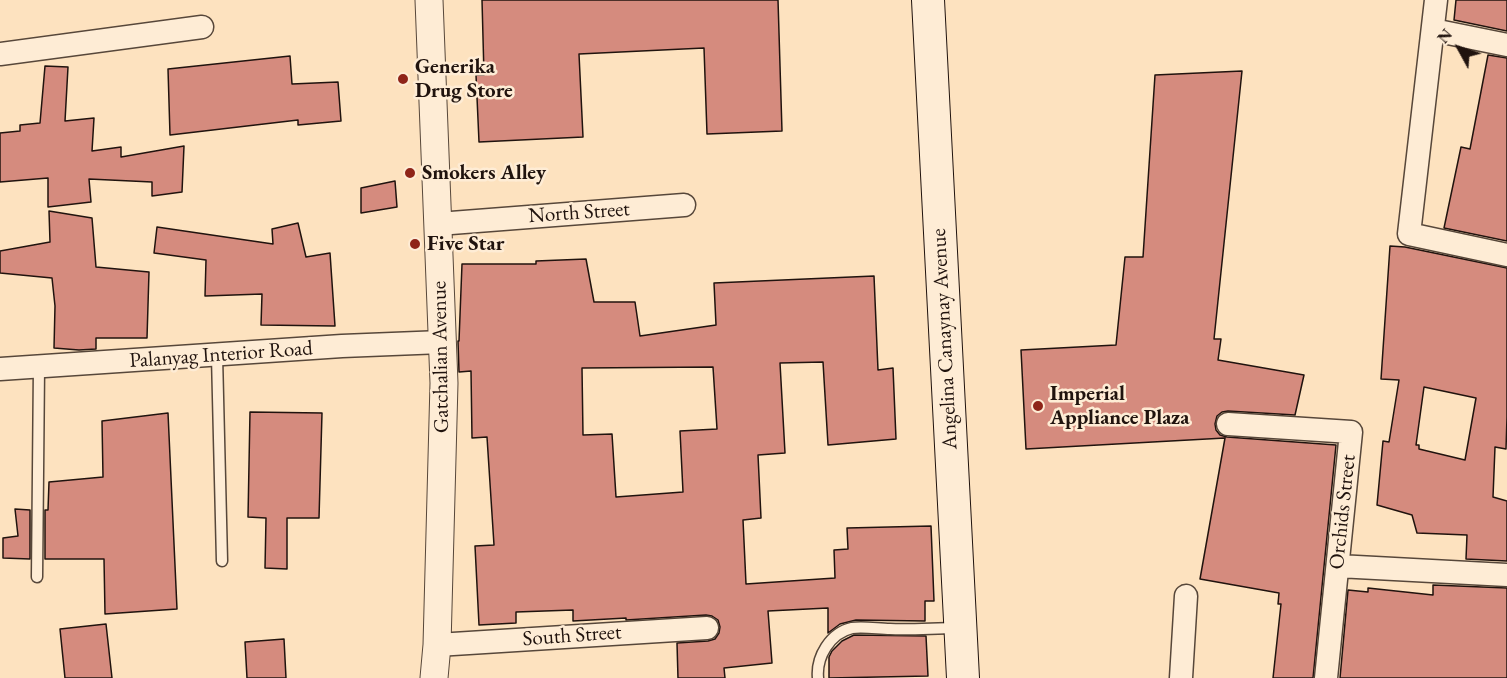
<!DOCTYPE html>
<html>
<head>
<meta charset="utf-8">
<style>
  body { margin:0 }
  #map { position:relative; width:1507px; height:678px; overflow:hidden; background:#fde2bf; font-family:"EB Garamond",serif }
  canvas { display:block }
  .north { position:absolute; left:1429px; top:18px; width:60px; height:60px; -webkit-text-stroke:4px #feecd5; paint-order:stroke; rotate:310deg; font-size:16px; font-weight:700; line-height:24px; text-align:center; color:#20130e }
  .north::after { content:''; display:block; margin:auto; width:21px; height:27px; background:#20130e; clip-path:polygon(50% 0,100% 100%,50% 72%,0 100%) }
</style>
</head>
<body>
<div id="map">
<canvas width="1507" height="678"></canvas>
<div class="north">N</div>
</div>
<script>
const g = document.querySelector('canvas').getContext('2d');
g.lineJoin = 'round';
function paint(path, color) { g.fillStyle = color; g.fill(path, 'evenodd'); }
function stroke(path, color, width, dash) { g.strokeStyle = color; g.lineWidth = width; g.lineCap = dash ? 'butt' : 'round'; g.setLineDash(dash || []); g.stroke(path); }
function write(font, color, halo, rows, align = 'center') {
  g.font = font + ' "EB Garamond",serif'; g.lineWidth = 5; g.setLineDash([]); g.textBaseline = 'middle'; g.strokeStyle = halo; g.fillStyle = color; for (const [text, x, y, turn = 0] of rows) {
    g.save(); g.translate(x, y); g.rotate((+turn || 0) * Math.PI / 180); g.textAlign = isNaN(turn) ? turn : align; if (halo) g.strokeText(text, 0, 0); g.fillText(text, 0, 0); g.restore();
  }
}
const building = new Path2D(`
  M482,0h296l4,131 -75,3 -3,-86 -125,6 4,83 -104,5 -3,-67h8z
  M1456,0h51v31l-53,-11z
  M1488,55l19,3v183l-63,-13 17,-81 9,2z
  M290,56l2,28 46,-2 3,39 -43,4v-5l-128,15 -2,-66z
  M45,66l23,1 -3,54 29,-3 -2,33 29,-4v10l63,-11 -2,46 -30,4v-14l-63,-3 2,23 -43,5v-29l-48,4v-49l20,-2v-6l20,-2z
  M1242,71l-28,268h7l-3,21 86,15 -9,40 -67,-4 -6,1 -5,4 -2,8 1,6 4,5 7,2 109,8 -23,233h-40l8,-74h-3l1,-11 -79,-14 25,-141 -199,11 -5,-99 95,-5 9,-88h18l12,-182z
  M395,181l2,26 -36,6v-25z
  M49,211l43,7 4,49 53,5 -2,66h-51v11l-17,1 -25,-2 1,-42 -3,-28 -52,-5v-22l50,-9z
  M298,223l8,34 24,-4 5,73 -74,-1 1,-31 -57,2 1,-36 -52,-7 3,-26 116,17 -1,-15z
  M1390,246l15,1 102,21v149l-1,32 -11,-2 -2,50 14,4v60l-41,-2 1,-24 -50,-2 -5,-18 -35,-10 6,-64 6,1 10,-62 -18,-1zM1424,387l52,11 -11,62 -46,-11v-4h-3z
  M586,259l8,43h41l5,34 76,-11 -2,-42 160,-7 4,94 15,-2 3,71 -68,6 -5,-83 -43,1 5,90 -27,2 3,63 -18,2 3,64 89,-6 -1,-28 14,-1 -1,-21 84,-2 3,75h-9v20l-69,-1 -16,4 -12,9v-25l-60,3 4,52 -48,5 1,10h-47l-1,-35 31,-2 7,-2 4,-6 1,-6 -2,-7 -6,-4 -6,-1 -80,5v-2l-53,3v-11l-57,2v11l-37,2 -4,-79 19,-1 -7,-108 -15,1 -1,-67 -12,1 -1,-31h1l3,-77h74v-3zM713,367l4,62 -37,2 3,61 -67,5 -4,-63 -29,1 -1,-67z
  M250,412l72,1 -3,105h-32v51l-22,-1 1,-50 -18,-1z
  M168,413l9,196 -72,5 -1,-55h-59v-49h3l1,-28 54,-5 -1,-56z
  M15,509l15,1v49l-27,-1v-20l15,-2z
  M1433,585l74,3v90h-167l8,-88 20,2v-4l65,7z
  M106,624l6,54h-47l-5,-49z
  M854,635l72,1 2,40 -99,2v-21l3,-6 10,-10z
  M284,639l2,39h-39l-2,-36z`);
paint(building, '#d58b7e');
stroke(building, '#20130e', 1.5);
const service = new Path2D(`
  M217,356l5,205
  M37,577l2,-210
  M818,678c-2,-21 12,-45 34,-50 11,-2 27,1 38,1 22,1 45,-1 67,-1`);
const minor = new Path2D(`
  M1436,0l-27,234 98,21
  M1433,30l74,15
  M0,54l202,-27
  M438,224l246,-19
  M0,369l342,-23 100,-4
  M1228,424l123,8 -25,246
  M1338,566l169,9
  M437,645l270,-17
  M1181,678l5,-82`);
const tertiary = new Path2D(`
  M429,0l15,383 -7,262 -3,33`);
const secondary = new Path2D(`
  M928,0l35,678`);
stroke(service, '#57473a', 13);
stroke(minor, '#57473a', 25);
stroke(tertiary, '#57473a', 29);
stroke(secondary, '#20130e', 34);
stroke(service, '#feecd5', 10);
stroke(minor, '#feecd5', 22);
stroke(tertiary, '#feecd5', 27);
stroke(secondary, '#feecd5', 32);
for (const [x, y, r, color] of [
  [403,79,6,"#8f2418"],
  [410,173,6,"#8f2418"],
  [415,244,6,"#8f2418"],
  [1038,406,6,"#8f2418"]
]) { const dot = new Path2D(); dot.arc(x, y, r, 0, 2 * Math.PI); g.fillStyle = color; g.fill(dot); stroke(dot, '#feecd5', 2); }
write('bold 21px', '#20130e', '#feecd5', [
  ["Generika",415,67],
  ["Drug Store",415,91],
  ["Smokers Alley",422,173],
  ["Five Star",427,244],
  ["Imperial",1050,394],
  ["Appliance Plaza",1050,418]
], 'left');
write('21px', '#20130e', '#feecd5', [
  ["North Street",579,213,-4],
  ["Angelina Canaynay Avenue",945,339,-93],
  ["Palanyag Interior Road",221,355,-4],
  ["Gatchalian Avenue",441,357,-91],
  ["Orchids Street",1343,512,-84],
  ["South Street",572,636,-4]
]);
</script>
</body>
</html>
